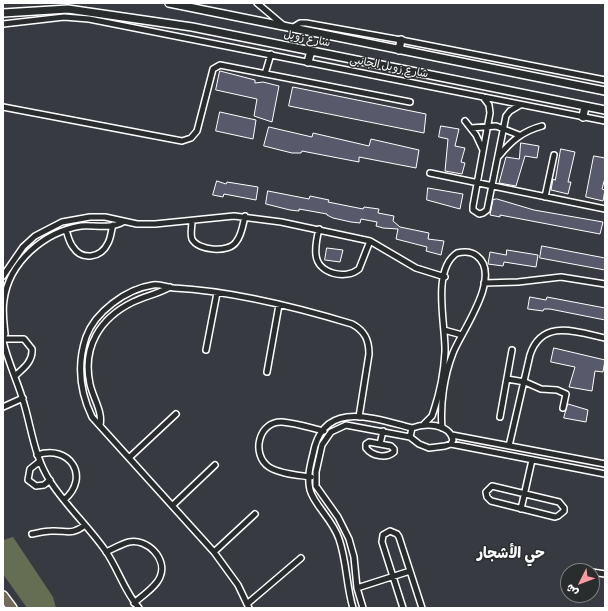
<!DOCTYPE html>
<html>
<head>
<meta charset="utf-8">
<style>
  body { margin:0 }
  #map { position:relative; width:608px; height:611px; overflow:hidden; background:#383a41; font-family:"Patrick Hand","Playpen Sans Arabic",sans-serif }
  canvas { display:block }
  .frame { position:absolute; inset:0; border:4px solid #fff; pointer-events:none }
  .north { position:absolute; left:560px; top:563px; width:40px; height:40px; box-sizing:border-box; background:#2a2d2e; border:1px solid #7f8182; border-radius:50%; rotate:228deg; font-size:11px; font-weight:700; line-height:16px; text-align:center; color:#fff }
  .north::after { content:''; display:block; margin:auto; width:14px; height:18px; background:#ff9aa2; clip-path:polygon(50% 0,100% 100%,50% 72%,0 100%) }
</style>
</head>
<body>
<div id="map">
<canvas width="608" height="611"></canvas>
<div class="frame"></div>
<div class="north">ش</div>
</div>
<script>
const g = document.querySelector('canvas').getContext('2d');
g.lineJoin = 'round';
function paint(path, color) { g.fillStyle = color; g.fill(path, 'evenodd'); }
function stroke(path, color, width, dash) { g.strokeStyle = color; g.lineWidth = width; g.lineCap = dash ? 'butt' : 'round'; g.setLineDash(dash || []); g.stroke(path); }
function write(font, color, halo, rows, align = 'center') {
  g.font = font + ' "Patrick Hand","Playpen Sans Arabic",sans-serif'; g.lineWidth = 3; g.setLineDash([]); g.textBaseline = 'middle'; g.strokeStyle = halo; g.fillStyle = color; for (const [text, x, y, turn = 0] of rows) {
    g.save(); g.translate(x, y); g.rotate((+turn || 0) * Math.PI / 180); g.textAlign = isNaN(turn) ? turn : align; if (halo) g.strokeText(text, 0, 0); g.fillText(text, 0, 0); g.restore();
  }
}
paint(new Path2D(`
  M13,537l40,60 3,11h-29l-24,-34v-34z`), '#656d53');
const building = new Path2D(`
  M220,71l35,9v3l8,-1 16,4 -7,36 -18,-6 3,-17 -41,-9z
  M293,87l133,27 -2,19 -135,-27z
  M220,112l36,8 -3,19 -37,-8z
  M441,126l18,3 -4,17 10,2 -4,14 4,1 -3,11 -17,-3 3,-32 -9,-2z
  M269,127l43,10 1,-4 56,13 2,-7 48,11 -3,18 -57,-11v5l-57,-11 -1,2h-9l-28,-7z
  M521,143l18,3 -2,12 -12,-2 -9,30 -17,-3 7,-26 13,2z
  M561,149l14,3 -7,30h3l-3,12 -17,-4 2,-11 2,1z
  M594,156l11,2v20l-3,11 3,1 -2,11 -17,-4z
  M217,181l9,3 1,-2 31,5 -2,13 -32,-6 -1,3 -10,-2z
  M428,188l35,6 -3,15 -33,-9z
  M268,191l41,8 1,-3 19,4 -1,2 35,7 1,-2 15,2 -1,4 16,3 -1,5 7,6 29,6 -1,6 16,2 -3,14 -15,-4 1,-4 -31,-8 2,-10 -15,-1 -7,-2 1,-4 -16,-3 -1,4 -9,-1 -18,-4 -6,-3v-1l-28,-5v2l-9,-1 -24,-6z
  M497,199l37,11 69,12 -3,12 -100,-19v2l-10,-2 3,-15z
  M542,246l63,12v12l-65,-12z
  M327,248l16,2 -3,12 -15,-2z
  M507,250l31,5 -2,12 -32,-5 -1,4 -15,-2 2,-12 16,3z
  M530,297l16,3 1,-3 58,11v12l-55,-11h-6l-1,2 -15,-2z
  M554,348l51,12 -2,12 -8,-1 -3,20 -23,-4 6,-20 -24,-5z
  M568,404l20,6 -2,12 -22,-4z`);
paint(building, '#585a6c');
stroke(building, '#fff', 1);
const street = new Path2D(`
  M257,3l26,22
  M3,24l61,-7 25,2 516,102
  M292,28l8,-5h6l95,17 204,40
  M265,74l6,-20
  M483,97l6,8 1,8 -17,93v4l6,4 4,-1 4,-3 19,-94 4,-5 10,-6
  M3,107l179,34 9,-3 6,-7 16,-62 7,-4 190,37
  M465,121l11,14 7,15
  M471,128l25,-2 23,9
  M499,156c12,-15 24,-25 43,-30
  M430,173l175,36
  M545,197l9,-42
  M192,221c0,6 -2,13 0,18 6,12 37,14 44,3 6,-7 7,-18 9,-26
  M319,229c-2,8 -4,17 -3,26 2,19 30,25 43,14l11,-28
  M66,230c2,6 3,12 7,17 9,14 28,11 35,-4 3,-5 3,-12 5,-18
  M3,276l20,-29 12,-11 27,-14 28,-5h15l32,7h18l79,-8 47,6 89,19 46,27 29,9
  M484,283l34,-1 43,-5 44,7
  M444,330l18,5
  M3,338l2,-4c-1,-11 -3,-23 -1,-34 5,-38 40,-68 77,-74 13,-1 31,3 42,-4
  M3,339h21l8,10c1,12 -8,19 -16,26
  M3,341c5,22 16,43 22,66 7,25 10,51 25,74 16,25 38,45 55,69 13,18 19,41 34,58
  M206,350l11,-57
  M267,372l12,-67
  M507,379l18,3 16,7 16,1 9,4 -3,14
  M3,407l20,-9
  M500,417l12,-67
  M424,424l8,-8 2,-6c6,-18 10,-39 11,-58 1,-26 -14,-82 12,-99 8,-2 14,-2 20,3 26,20 -16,76 -24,97 -9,23 -13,51 -11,75
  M100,425c3,-13 -7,-27 -10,-41 -8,-37 10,-66 43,-82 12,-6 25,-8 37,-15
  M452,435l153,29
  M369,442l22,4 3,3v3c-8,7 -22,4 -28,-4v-4z
  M380,444l3,-13
  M451,444l154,30
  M509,446l21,-91c12,-37 47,-23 75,-17
  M37,455c33,-11 54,22 27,45
  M130,457l46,-43
  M40,461l-10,8 -2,11 8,6 8,-1 6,-5
  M311,477c-13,-2 -31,-3 -42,-10 -18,-12 -11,-46 13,-45 14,1 29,6 42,9
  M492,486l67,16 5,6v3l-6,5 -3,1 -64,-16 -4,-4 -1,-5z
  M173,505l42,-40
  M521,509l11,-49
  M32,534c6,-1 13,-3 19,-3 16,-1 20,5 34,-6
  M106,552c7,-3 15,-8 23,-10 18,-4 39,17 31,35 -4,10 -18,19 -26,26
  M214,552l41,-38
  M581,570l5,1
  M592,572l13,2
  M357,588l53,-17
  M247,604l54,-46
  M249,608l-11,-23 -24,-33 -122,-135c-12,-25 -15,-53 -6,-80 9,-25 40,-48 67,-52 7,-1 13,2 21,3 58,3 122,19 178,36 13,7 17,16 17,30l-10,63
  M353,608c-7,-23 -6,-46 -14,-69 -6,-19 -25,-34 -29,-49 -3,-13 0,-24 3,-36 10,-55 60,-36 99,-26
  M363,608l-6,-20 -3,-31 -5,-18 -11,-22 -22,-31v-14l6,-27 9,-13 15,-7 64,12 9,7 10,4 16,-2 6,-2 2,-4c-4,-17 -28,-17 -41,-12l-2,9
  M403,608l-21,-66 1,-7 7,-4 7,3 2,3 23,71`);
const secondary = new Path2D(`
  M169,3l436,88
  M3,13l65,-4 124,18 413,83
  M399,50l2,-10
  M308,62l3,-11
  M583,117l2,-11`);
const highway = new Path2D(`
  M3,596l9,12`);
stroke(street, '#fff', 8);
stroke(secondary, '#fff', 10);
stroke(highway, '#fff', 12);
stroke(street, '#2a2d2e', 5);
stroke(secondary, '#2a2d2e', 7);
stroke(highway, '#736b5a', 9);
write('11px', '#fff', '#2a2d2e', [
  ["شارع زويل",307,39,11],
  ["شارع زويل الجانبى",389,67,11]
]);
write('bold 15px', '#fff', '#2a2d2e', [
  ["حي الأشجار",511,554]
]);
</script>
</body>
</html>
